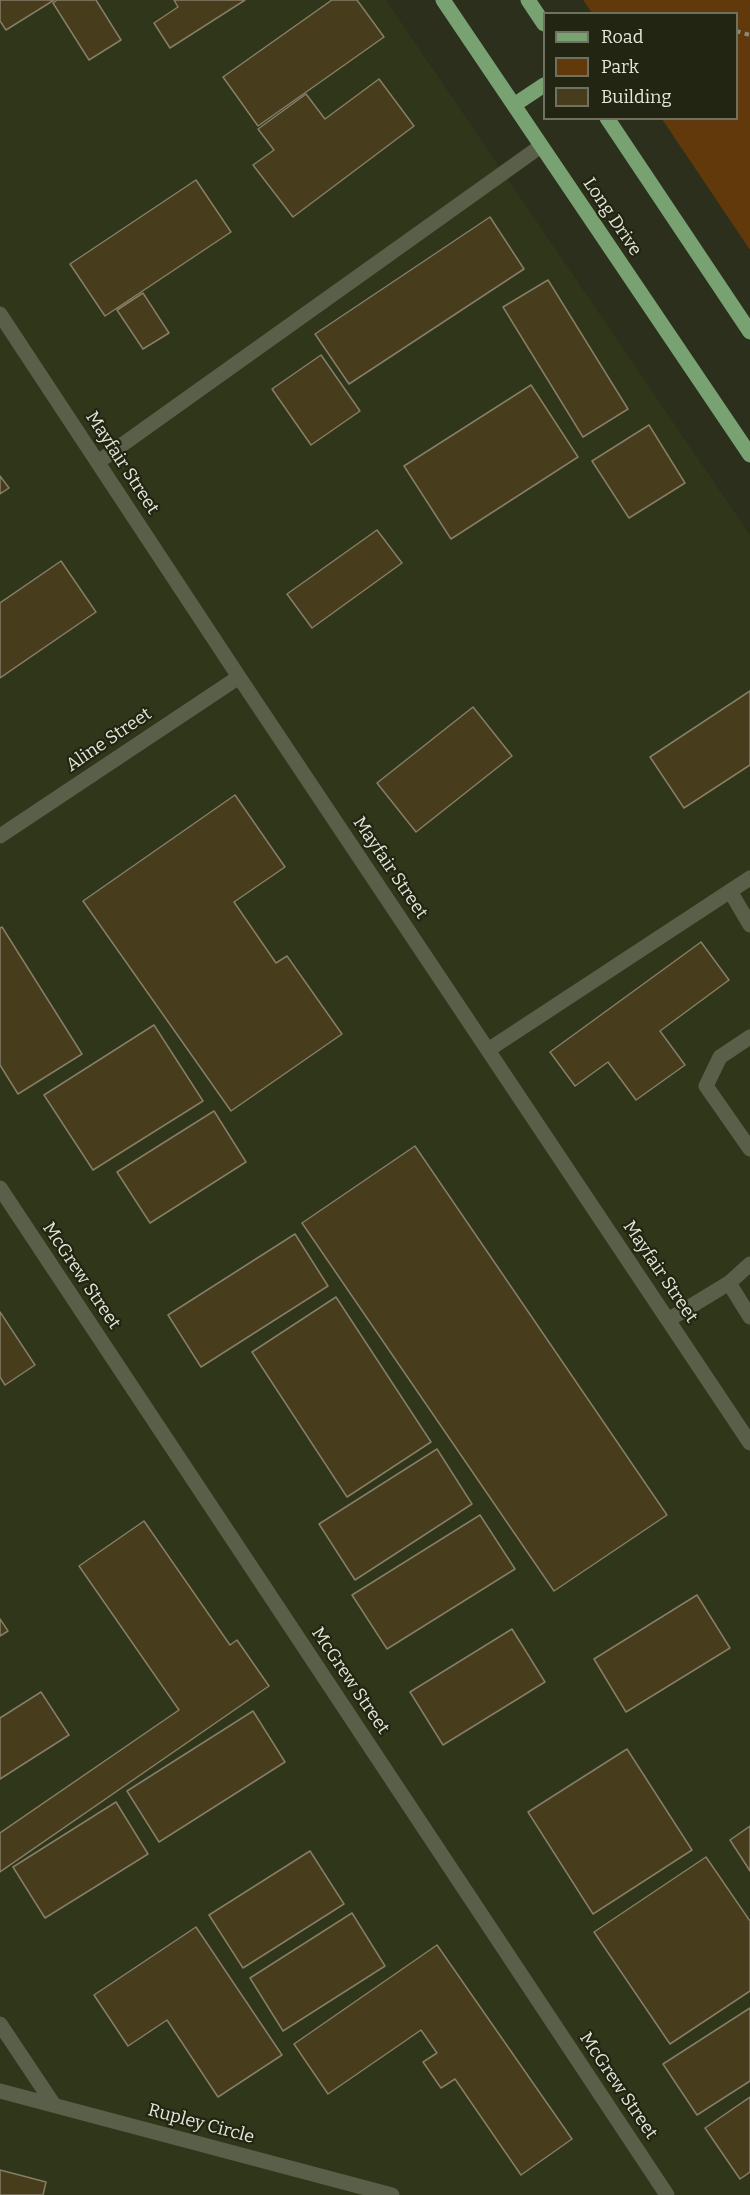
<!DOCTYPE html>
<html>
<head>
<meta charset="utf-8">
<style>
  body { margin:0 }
  #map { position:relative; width:750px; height:2195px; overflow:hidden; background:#2b2f1b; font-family:Bitter,serif }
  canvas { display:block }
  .legend { position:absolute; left:543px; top:12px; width:195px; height:108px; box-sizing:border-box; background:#212511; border:2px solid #6f7261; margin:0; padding:8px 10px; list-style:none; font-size:18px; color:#e3e6d9 }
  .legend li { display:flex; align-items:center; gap:12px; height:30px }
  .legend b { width:30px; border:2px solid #6f7261 }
</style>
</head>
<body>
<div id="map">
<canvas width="750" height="2195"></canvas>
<ul class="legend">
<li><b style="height:8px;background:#79a273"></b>Road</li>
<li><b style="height:16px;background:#62390a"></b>Park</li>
<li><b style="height:16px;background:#473c1c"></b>Building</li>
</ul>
</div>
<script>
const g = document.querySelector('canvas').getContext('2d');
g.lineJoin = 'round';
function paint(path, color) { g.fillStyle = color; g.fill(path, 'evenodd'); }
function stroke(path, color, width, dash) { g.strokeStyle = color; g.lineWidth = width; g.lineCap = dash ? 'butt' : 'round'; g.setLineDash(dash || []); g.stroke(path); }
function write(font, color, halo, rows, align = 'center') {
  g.font = font + ' Bitter,serif'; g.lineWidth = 4.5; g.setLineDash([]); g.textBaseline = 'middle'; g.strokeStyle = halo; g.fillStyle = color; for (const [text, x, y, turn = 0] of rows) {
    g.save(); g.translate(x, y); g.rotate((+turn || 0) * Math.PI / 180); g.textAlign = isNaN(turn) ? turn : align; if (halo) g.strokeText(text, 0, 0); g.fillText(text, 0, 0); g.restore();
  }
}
paint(new Path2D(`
  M0,0h386l364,535v1660h-750z`), '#30361a');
paint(new Path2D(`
  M583,0h167v250l-88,-131 74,-1v-104l-144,-1z`), '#62390a');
const building = new Path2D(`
  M0,0h54l-48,30 -6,-9z
  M57,0h39l25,40 -32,20 -36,-57z
  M174,0h71l-75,48 -16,-25 24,-16z
  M332,0h25l27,37 -126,89 -35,-49z
  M379,79l35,47 -121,91 -40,-52 21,-15 -16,-21 48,-35 19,25z
  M196,180l35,52 -126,84 -35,-52z
  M490,217l34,52 -175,115 -34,-50z
  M548,280l80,129 -45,28 -80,-130z
  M143,293l26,40 -26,16 -26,-39z
  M321,355l39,56 -49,34 -39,-56z
  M531,385l47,72 -127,82 -47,-73z
  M649,425l36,58 -56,35 -37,-57z
  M0,476l9,12 -9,6z
  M377,530l25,33 -90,65 -25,-34z
  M61,561l35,51 -96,66v-75z
  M750,691v74l-66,43 -34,-51z
  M473,707l39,49 -96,76 -39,-49z
  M235,795l50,72 -51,35 42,61 11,-7 55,78 -111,77 -148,-210z
  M2,927l80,127 -64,40 -18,-29v-137z
  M701,942l28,38 -69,51 25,34 -49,35 -28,-38 -33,24 -25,-34z
  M154,1025l49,76 -110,69 -49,-75z
  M214,1111l32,51 -96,61 -33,-51z
  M415,1146l252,369 -113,76 -252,-368z
  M295,1234l33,52 -127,81 -33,-52z
  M336,1297l95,145 -84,55 -95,-145z
  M0,1312l35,53 -30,20 -5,-8z
  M437,1449l35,55 -117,76 -36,-56z
  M480,1515l35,54 -128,80 -35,-54z
  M144,1521l86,124 7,-5 32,46 -269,186v-39l179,-123 -100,-144z
  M697,1595l33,53 -104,64 -32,-53z
  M0,1619l8,12 -8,5z
  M512,1629l33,53 -102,63 -33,-53z
  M41,1692l28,43 -69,44v-61z
  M253,1711l32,51 -126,80 -32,-51z
  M627,1749l65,101 -99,64 -65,-102z
  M116,1802l32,52 -103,64 -32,-51z
  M750,1826v45l-20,-31z
  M310,1851l34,53 -101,64 -34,-53z
  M706,1857l44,64v70l-80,53 -76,-112z
  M352,1913l33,53 -102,65 -33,-53z
  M196,1927l86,128 -64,42 -51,-77 -39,26 -34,-51z
  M437,1945l135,194 -51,36 -66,-96 -14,9 -18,-26 14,-9 -16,-23 -93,64 -34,-50z
  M750,2008v73l-53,34 -34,-51z
  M750,2097v75l-10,7 -35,-51z
  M0,2170l46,12 -3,13h-43z`);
paint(building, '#473c1c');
stroke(building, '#867e67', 1.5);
stroke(new Path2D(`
  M736,31l14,4`), '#888b7b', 4, [4.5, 4.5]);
stroke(new Path2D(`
  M0,314l239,363 511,766
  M98,462l443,-316
  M0,836l239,-159
  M730,891l20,34
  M750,1037l-30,20 -14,29 44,63
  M488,1050l262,-172
  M0,1188l667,1007
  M729,1283l21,34
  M668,1320l61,-37 21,-19
  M0,2024l54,81
  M0,2091l392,104`), '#5a5f49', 15);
stroke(new Path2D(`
  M443,0l307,455
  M528,0l16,24
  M514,105l30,-20
  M607,118l143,214`), '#79a273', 15);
write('18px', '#e3e6d9', '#212511', [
  ["Long Drive",612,217,56],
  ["Mayfair Street",122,463,57],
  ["Aline Street",109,740,-34],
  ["Mayfair Street",390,868,56],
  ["Mayfair Street",660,1272,56],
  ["McGrew Street",81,1276,56],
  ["McGrew Street",350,1681,56],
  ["McGrew Street",618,2086,56],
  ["Rupley Circle",201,2124,15]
]);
</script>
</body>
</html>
